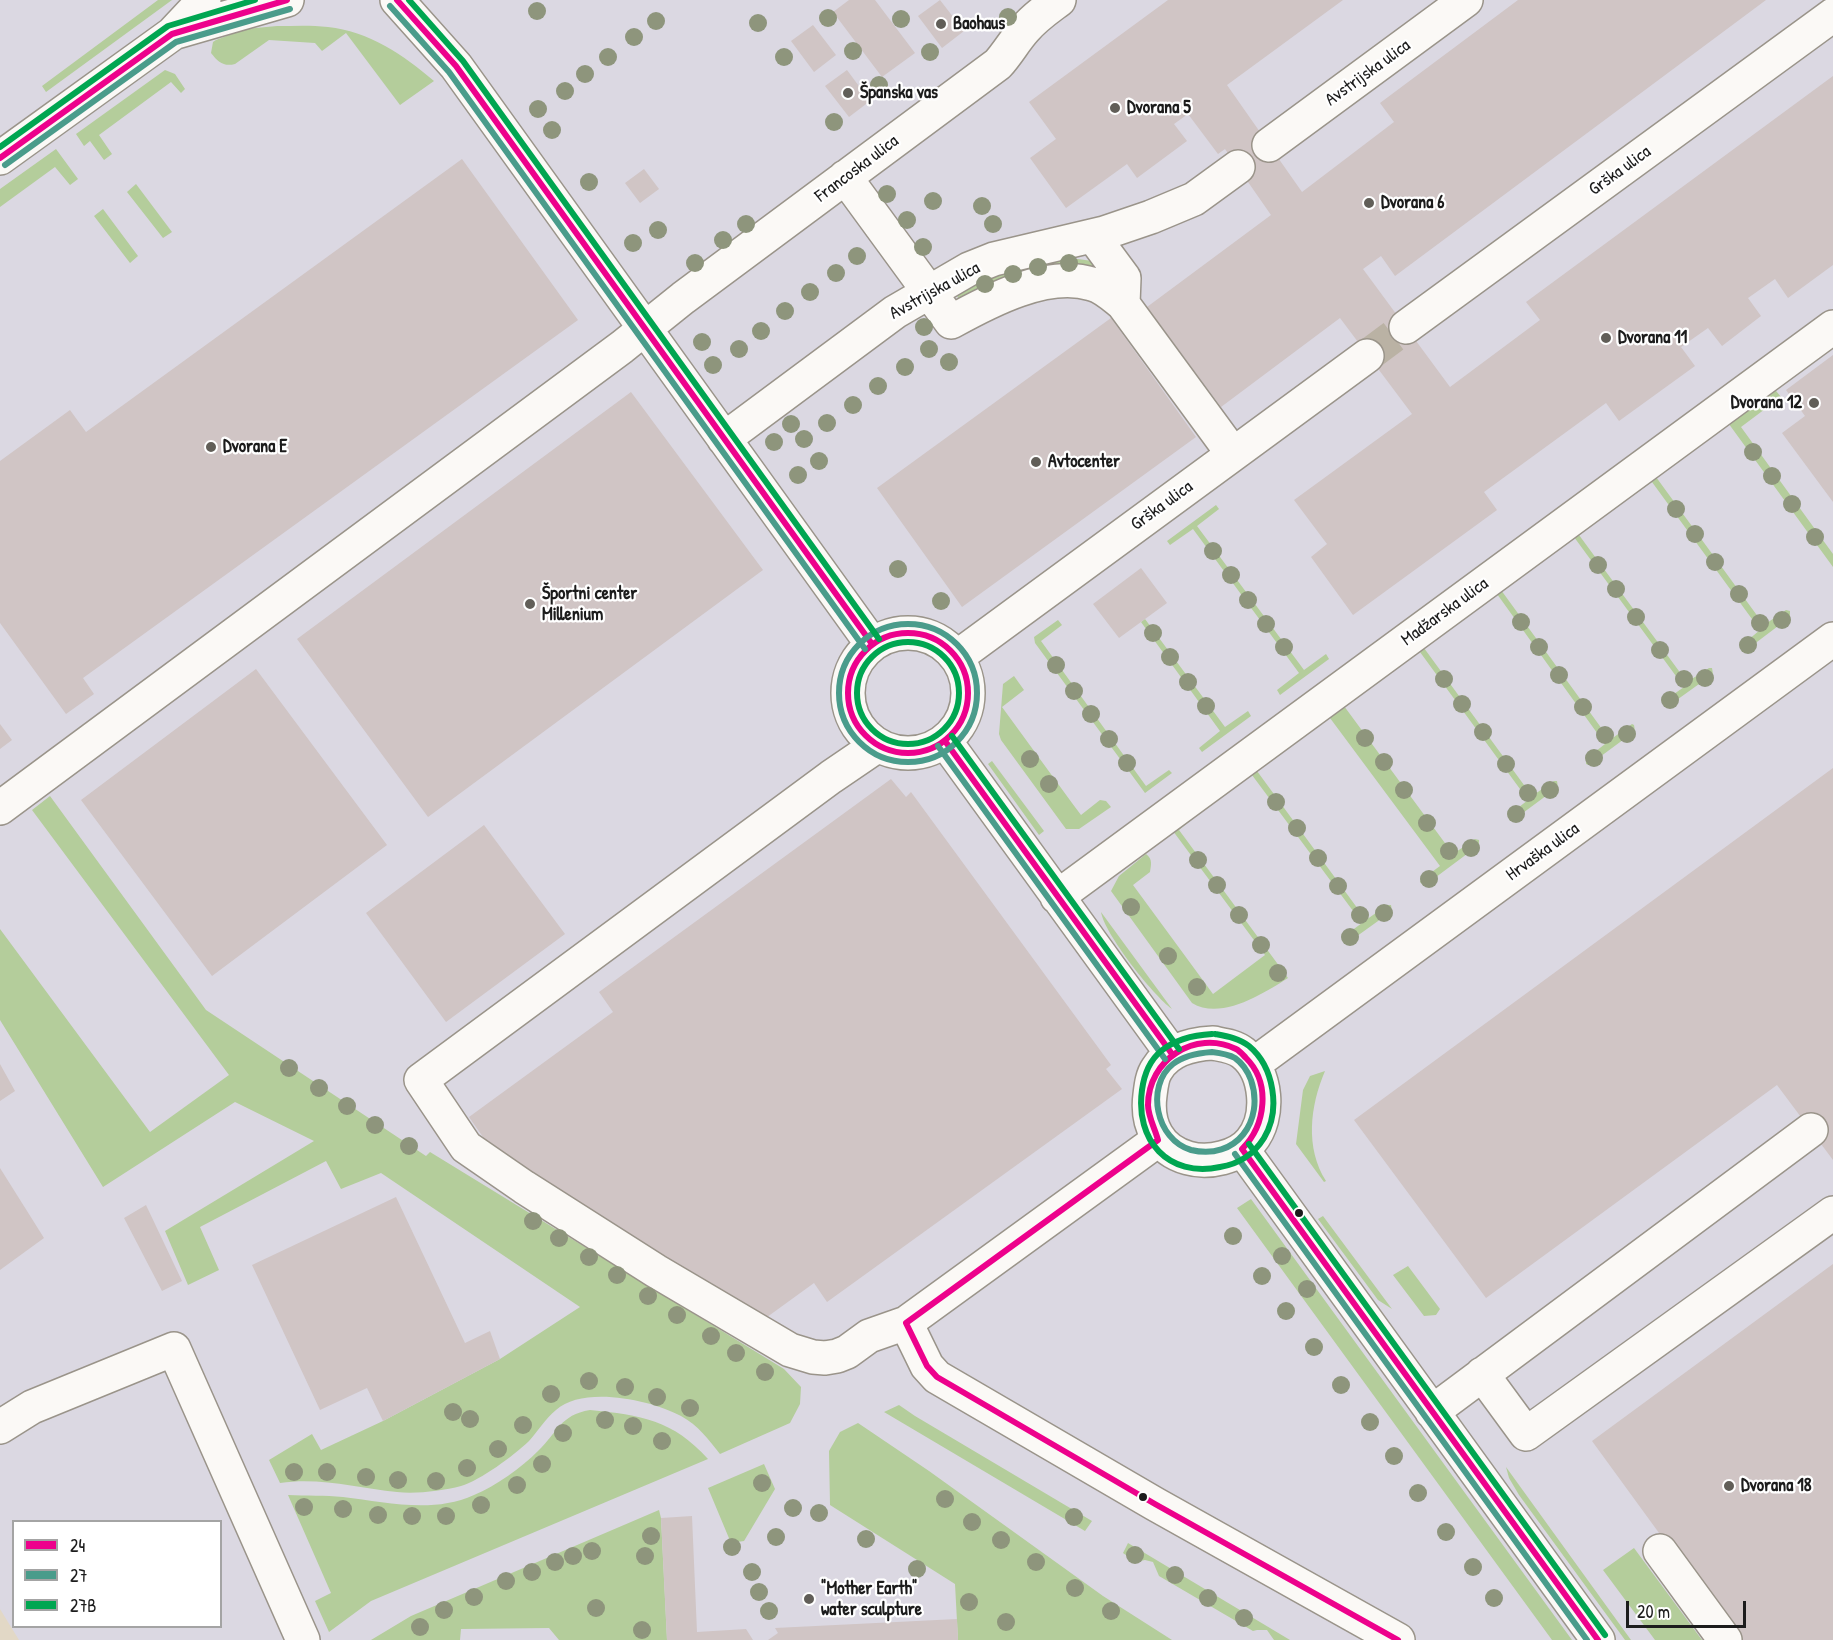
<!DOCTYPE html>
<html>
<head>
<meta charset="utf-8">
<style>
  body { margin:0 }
  #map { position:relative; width:1833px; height:1640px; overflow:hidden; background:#e2d8c6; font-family:"Patrick Hand",sans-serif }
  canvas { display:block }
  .legend { position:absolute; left:12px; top:1520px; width:210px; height:108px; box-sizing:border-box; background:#fff; border:2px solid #a4a4a4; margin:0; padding:8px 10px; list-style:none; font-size:18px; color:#1c1c1c }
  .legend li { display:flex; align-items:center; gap:12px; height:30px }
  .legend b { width:30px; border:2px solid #a4a4a4 }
  .scale { position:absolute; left:1626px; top:1601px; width:120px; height:27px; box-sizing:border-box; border:3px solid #1c1c1c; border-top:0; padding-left:8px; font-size:18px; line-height:21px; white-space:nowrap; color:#1c1c1c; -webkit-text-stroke:4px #fff; paint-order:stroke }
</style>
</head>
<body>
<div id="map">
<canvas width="1833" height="1640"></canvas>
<ul class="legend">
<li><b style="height:8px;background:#ed018c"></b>24</li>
<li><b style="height:8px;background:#4a9c8b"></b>27</li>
<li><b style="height:8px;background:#00a651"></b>27B</li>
</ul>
<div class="scale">20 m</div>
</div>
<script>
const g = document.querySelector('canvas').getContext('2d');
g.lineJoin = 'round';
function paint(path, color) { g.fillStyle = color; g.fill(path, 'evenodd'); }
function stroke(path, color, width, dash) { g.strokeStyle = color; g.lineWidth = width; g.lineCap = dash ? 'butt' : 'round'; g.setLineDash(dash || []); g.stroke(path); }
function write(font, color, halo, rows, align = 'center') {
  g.font = font + ' "Patrick Hand",sans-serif'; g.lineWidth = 4.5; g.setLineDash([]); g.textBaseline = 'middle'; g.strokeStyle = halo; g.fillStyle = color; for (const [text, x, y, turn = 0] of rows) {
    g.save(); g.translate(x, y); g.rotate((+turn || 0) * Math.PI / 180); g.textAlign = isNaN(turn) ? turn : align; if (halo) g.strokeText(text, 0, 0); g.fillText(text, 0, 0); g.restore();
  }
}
paint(new Path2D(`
  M0,0h1833v1640h-1814l-19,-31zM14,1522h206v104h-206z`), '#dbd8e2');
paint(new Path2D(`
  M158,0h14l-126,92 -4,-6z
  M277,26c17,0 34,-1 51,1 40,4 76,28 106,54l-34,24 -54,-72 -24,18 -7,-8 -46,-3 -34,24c-11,3 -17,-2 -24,-11l2,-11 3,-2 29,-11z
  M165,70l10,4 10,15 -4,4 -10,-11 -72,53 13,19 -8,6 -14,-19 -6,5 -8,-12z
  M56,149l22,30 -8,6 -15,-18 -55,40v-18z
  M136,184l36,48 -9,6 -36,-46z
  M103,209l35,47 -8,7 -36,-47z
  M1078,259l14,2 14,8 -148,30 -1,-6c35,-22 80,-33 121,-34z
  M1772,386l9,11 -40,30 92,127v13l-107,-147z
  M1656,477l108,148 22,-15 4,1v6l-45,34 -4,-1 1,-5 18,-15 -108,-148 -20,14h-3z
  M1216,505l3,4 -22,17 107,144 22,-16 3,5 -49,36 -3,-5 22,-17 -106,-144 -23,16 -3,-4z
  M1600,519l-21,16 108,147 22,-14h3l1,6 -46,33 -3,-1v-5l20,-14 -110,-150z
  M1501,590l109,150 22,-16 2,1 1,6 -46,34 -3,-1v-5l19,-15 -108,-150z
  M1145,619l80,108 23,-16 3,5 -49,36 -3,-4 21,-17 -79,-109z
  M1058,620l4,5 -21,16 105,145 23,-16 3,3 -27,20 -110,-150 -1,-6z
  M1424,648l108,148 22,-15h3l1,6 -46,34 -3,-1v-5l19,-15 -108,-148 -21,14z
  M1014,676l10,14 -22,17 70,96 9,12 19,-15 6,1 5,6 -32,22h-13l-65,-89 -2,-6 4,-50z
  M1344,706l109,148 22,-15 4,1v5l-55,41 -4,-4 1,-2 19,-14 -110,-148 -19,14 -3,-1z
  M1278,753l-1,4 -20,14 109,149 21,-15h4l1,6 -46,33 -3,-2v-5l19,-14 -110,-148 -20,14h-2z
  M992,761l52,70 -5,4 -51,-71z
  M50,796l156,214 220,146 4,-4 354,217 17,18 -1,17 -10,19 -70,31c-11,-14 -22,-29 -39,-38 -29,-16 -98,-31 -125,-6 -11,9 -18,21 -27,31 -16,15 -48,39 -68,45 -19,5 -45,8 -64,6 -39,-4 -77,-15 -117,-9l-11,-23 43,-26 9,16 62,-29 117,-62 80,-52 -199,-134 -40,16 -15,-28 -126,66 19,43 -31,15 -23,-54 149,-90 -79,-39 -132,85 -103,-167v-91l150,203 79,-57 -197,-265z
  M1198,814l-19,16 109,148c-24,15 -67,43 -96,25l-81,-112 8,-15 27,-22c7,5 5,11 4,18l-17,13 80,109 52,-39 -92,-124z
  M1101,912l71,97c-19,-14 -67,-74 -71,-97z
  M1325,1071c-15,35 -20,77 1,110l-2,1 -28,-38 7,-54 7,-14z
  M1251,1199l321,441h-20l-315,-432z
  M1323,1216l69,93 -14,-9 -60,-81z
  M1408,1266l32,43 -4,6 -12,1 -31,-41z
  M899,1405l16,11 177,105 -7,10 -201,-119z
  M590,1410c51,5 83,10 118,49l-337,142 -42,31 -14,-31 16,-8 -43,-98c18,1 37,0 55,2 43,5 89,17 131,-2 22,-9 47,-27 64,-44 20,-19 22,-36 52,-41z
  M858,1423l71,48 174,125 69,44h-214l-3,-56 -125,-79 -1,-54 11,-19z
  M764,1464l11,25 -31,52 -13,2 -23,-55z
  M1506,1467l125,173h-6l-106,-145 -10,-17z
  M659,1510l2,8 6,122h-108l-10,-12 -88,1 -1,11h-89l40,-24z
  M1128,1543l162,97h-16l-7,-10h-10l-4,1 -94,-55 -6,-14 -8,-2 -9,2 -13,-9z
  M1634,1548l68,92h-47l-52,-70z`), '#b4cd9b');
paint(new Path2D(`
  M849,0h26l40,53 -33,24 -49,-65z
  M940,0l24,31 -22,17 -24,-32z
  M1168,0h175l-116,85 75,107 92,-70 -14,-19 138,-103h248l-371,276 -14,-20 -18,13 87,118 90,-67 -14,-18 307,-226v189l-45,33 -13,-19 -27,19 13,18 -39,30 -14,-18 -27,19 14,19 -76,55 -13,-18 -122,89 13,18 -144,105 -42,-58 16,-13 -33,-44 118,-86 -72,-96 -119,89 -74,-100 124,-92 -46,-66 -7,5 -30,-40 -14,10 13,17 -50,37 -10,-14 -61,44 -36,-50 26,-19 -27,-37z
  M813,25l23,30 -22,17 -23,-31z
  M847,70l23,31 -21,16 -24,-31z
  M462,159l116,161 -495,358 11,16 -28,20 -66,-91v-162l70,-51 16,22z
  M644,169l15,20 -19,14 -15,-20z
  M1111,318l85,119 -234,170 -85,-119z
  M1833,355v147l-51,-69 23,-17 -19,-26z
  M631,392l132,178 -335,247 -131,-178z
  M1141,568l26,35 -48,35 -26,-34z
  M256,669l131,176 -175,131 -131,-176z
  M0,724l12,16 -12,9z
  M1833,768v392l-56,-75 -291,213 -132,-178z
  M891,779l15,18 5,-5 200,273 -5,4 16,20 -295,213 -13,-19 -51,37 -266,-163 -28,-40 144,-105 -14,-20z
  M484,825l81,109 -119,88 -80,-109z
  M0,1064l15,27 -15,10z
  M0,1168l44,70 -44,32z
  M396,1197l69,146 25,-12 10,28 -117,62 -16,-33 -47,22 -68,-145z
  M146,1205l36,76 -20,10 -38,-73z
  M1833,1264v376h-96l-145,-199z
  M692,1516l5,116 49,-3 7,11h-86l-6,-122z
  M957,1619l1,21h-190l10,-7 -3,-5z`), '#d0c5c5');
stroke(new Path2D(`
  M1367,356l39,-29`), '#bab2a4', 33, [33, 16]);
const minor = new Path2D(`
  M397,0l59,66 416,578
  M173,33l114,-33
  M1269,145l197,-145
  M0,158l172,-124 32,-34
  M845,177l106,145c38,-21 96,-52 141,-38 12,3 21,12 31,20l110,150
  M1093,236l31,42 -1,26
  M1406,327l427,-312
  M724,439l171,-127 74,-43 25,-10 110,-26 47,-16 43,-18 44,-32
  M848 693a60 60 0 1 1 120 0a60 60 0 1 1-120 0Z
  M957,657l410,-301
  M945,741l227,313
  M878,745l-47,32 -410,303 45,67 58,40 132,84 134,79 23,7 12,1 12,-2 10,-4 22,-16 37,-13 252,-183
  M0,808l622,-461 61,-49 315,-234c10,-11 17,-24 27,-35 10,-12 22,-20 34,-29
  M1057,897l776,-570
  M1213,1043c10,2 21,3 30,10 24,19 28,64 8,88 -13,16 -42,23 -63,17 -29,-8 -42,-33 -38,-63 1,-8 2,-19 7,-26 12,-20 35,-25 56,-26z
  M1254,1064l579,-425
  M1242,1149l356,491
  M906,1323l21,43 10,11 218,127 243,136
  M1482,1374l44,60 307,-221
  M1432,1412l379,-282
  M0,1427l32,-20 142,-58 129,291
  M1660,1551l65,89`);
stroke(minor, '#9a948a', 36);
stroke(minor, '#fbf9f6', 33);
stroke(new Path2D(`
  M397,0l59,66 416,578
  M0,158l172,-124 115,-34
  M848 693a60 60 0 1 1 120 0a60 60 0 1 1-120 0Z
  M945,741l227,313
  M1398,1640l-243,-136 -218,-127 -10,-11 -21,-43 252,-183c-3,-11 -10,-24 -10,-35 0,-45 47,-76 88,-56 4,2 7,6 10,9 25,25 20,67 -4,91l356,491`), '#ed018c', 6);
stroke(new Path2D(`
  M390,6l59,66 416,577
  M5,165l171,-123 114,-33
  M839 693a69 69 0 1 1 138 0a69 69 0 1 1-138 0Z
  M938,746l227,313
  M1212,1052c8,1 16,2 23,6 7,5 13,14 16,22 14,41 -15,81 -60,70 -35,-10 -46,-64 -18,-86 11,-9 26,-11 39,-12z
  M1235,1154l352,486`), '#4a9c8b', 6);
stroke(new Path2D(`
  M409,0l54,61 416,578
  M0,147l168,-121 87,-26
  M857 693a51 51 0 1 1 102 0a51 51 0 1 1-102 0Z
  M952,736l227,313
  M1212,1034c-18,1 -36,5 -51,17 -12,10 -17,24 -19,39 -7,50 26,88 78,77 19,-3 34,-13 44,-29 17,-28 10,-71 -15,-92 -10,-8 -23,-10 -34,-12
  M1249,1144l356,491`), '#00a651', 6);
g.fillStyle = '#8e957c';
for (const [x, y] of [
  [537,11],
  [1008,17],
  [828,18],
  [901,19],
  [656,21],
  [758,23],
  [634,37],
  [853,51],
  [930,52],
  [608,57],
  [784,57],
  [585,74],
  [879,85],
  [565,91],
  [538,109],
  [834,122],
  [552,130],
  [589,182],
  [887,194],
  [933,201],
  [982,206],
  [907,220],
  [746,224],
  [993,224],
  [658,230],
  [723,240],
  [633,243],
  [923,247],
  [857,256],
  [695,263],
  [1069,263],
  [1038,267],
  [836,273],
  [1013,274],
  [985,284],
  [810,292],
  [785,311],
  [924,327],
  [761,331],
  [702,342],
  [739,349],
  [929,349],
  [949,362],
  [713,365],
  [905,367],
  [878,386],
  [853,405],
  [827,423],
  [791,424],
  [804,439],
  [774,442],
  [1753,452],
  [819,461],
  [798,475],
  [1772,476],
  [1792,504],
  [1676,509],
  [1695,534],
  [1815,537],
  [1213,551],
  [1715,562],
  [1598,565],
  [898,569],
  [1231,575],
  [1616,589],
  [1739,594],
  [1248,600],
  [941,601],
  [1636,617],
  [1782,620],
  [1521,622],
  [1760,623],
  [1266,624],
  [1153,633],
  [1748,645],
  [1284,647],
  [1539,647],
  [1660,650],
  [1170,657],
  [1056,665],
  [1559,675],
  [1705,678],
  [1444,679],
  [1684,679],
  [1188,682],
  [1074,691],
  [1670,700],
  [1462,704],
  [1206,706],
  [1583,707],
  [1091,714],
  [1483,732],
  [1627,734],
  [1605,735],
  [1365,738],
  [1109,739],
  [1594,758],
  [1030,759],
  [1384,762],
  [1127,763],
  [1506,764],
  [1049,784],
  [1404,790],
  [1550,790],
  [1528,793],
  [1276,802],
  [1516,814],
  [1427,823],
  [1297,828],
  [1471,848],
  [1449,851],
  [1318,858],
  [1198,860],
  [1429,879],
  [1217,885],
  [1338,886],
  [1131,907],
  [1384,913],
  [1239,915],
  [1360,915],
  [1350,937],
  [1261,945],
  [1168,956],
  [1278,973],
  [1197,987],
  [289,1068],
  [319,1088],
  [347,1106],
  [375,1125],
  [409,1146],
  [533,1221],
  [1233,1236],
  [559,1238],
  [1282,1256],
  [589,1257],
  [617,1275],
  [1262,1276],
  [1307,1289],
  [648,1296],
  [1286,1311],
  [677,1315],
  [711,1336],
  [1314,1347],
  [736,1353],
  [765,1372],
  [589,1381],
  [1341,1385],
  [625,1387],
  [551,1394],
  [657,1397],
  [690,1408],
  [453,1412],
  [470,1419],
  [605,1420],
  [1370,1422],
  [523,1425],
  [633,1426],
  [563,1433],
  [662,1441],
  [498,1449],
  [1394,1456],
  [542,1464],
  [467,1468],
  [294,1472],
  [327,1472],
  [366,1477],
  [398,1480],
  [436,1481],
  [762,1483],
  [517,1485],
  [1418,1493],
  [945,1499],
  [481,1505],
  [304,1507],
  [793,1508],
  [343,1509],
  [819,1513],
  [378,1515],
  [412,1516],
  [446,1516],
  [1074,1517],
  [972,1522],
  [1446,1532],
  [651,1536],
  [776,1537],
  [866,1539],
  [1001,1540],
  [732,1547],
  [592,1551],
  [1135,1555],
  [573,1556],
  [645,1556],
  [555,1562],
  [1036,1562],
  [1473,1567],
  [917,1569],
  [532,1572],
  [752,1572],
  [1175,1575],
  [506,1581],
  [1075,1588],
  [759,1592],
  [474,1597],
  [1208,1598],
  [1494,1598],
  [969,1602],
  [596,1608],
  [444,1610],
  [769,1611],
  [1111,1611],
  [1244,1618],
  [1006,1622],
  [420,1627],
  [642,1630]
]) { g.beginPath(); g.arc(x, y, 9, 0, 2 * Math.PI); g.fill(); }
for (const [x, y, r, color] of [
  [941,24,6,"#615e58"],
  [848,93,6,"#615e58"],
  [1115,108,6,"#615e58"],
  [1369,203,6,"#615e58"],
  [1606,338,6,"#615e58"],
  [1814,403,6,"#615e58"],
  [211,447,6,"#615e58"],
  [1036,462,6,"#615e58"],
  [530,604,6,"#615e58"],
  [1299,1213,5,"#1c1c1c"],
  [1729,1486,6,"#615e58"],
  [1143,1497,5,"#1c1c1c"],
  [809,1599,6,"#615e58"]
]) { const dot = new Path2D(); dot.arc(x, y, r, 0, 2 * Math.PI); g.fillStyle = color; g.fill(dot); stroke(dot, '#fff', 2); }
write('bold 18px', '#1c1c1c', '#fff', [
  ["Baohaus",953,24],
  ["Španska vas",860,93],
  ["Dvorana 5",1127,108],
  ["Dvorana 6",1381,203],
  ["Dvorana 11",1618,338],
  ["Dvorana 12",1802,403,"right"],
  ["Dvorana E",223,447],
  ["Avtocenter",1048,462],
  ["Športni center",542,594],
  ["Millenium",542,615],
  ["Dvorana 18",1741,1486],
  ["\"Mother Earth\"",821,1589],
  ["water sculpture",821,1610]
], 'left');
write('18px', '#1c1c1c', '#fff', [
  ["Avstrijska ulica",1368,73,-36],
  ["Francoska ulica",857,169,-37],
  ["Grška ulica",1620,171,-36],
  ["Avstrijska ulica",935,291,-29],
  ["Grška ulica",1162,506,-36],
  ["Madžarska ulica",1445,612,-36],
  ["Hrvaška ulica",1543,852,-36]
]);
</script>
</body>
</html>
